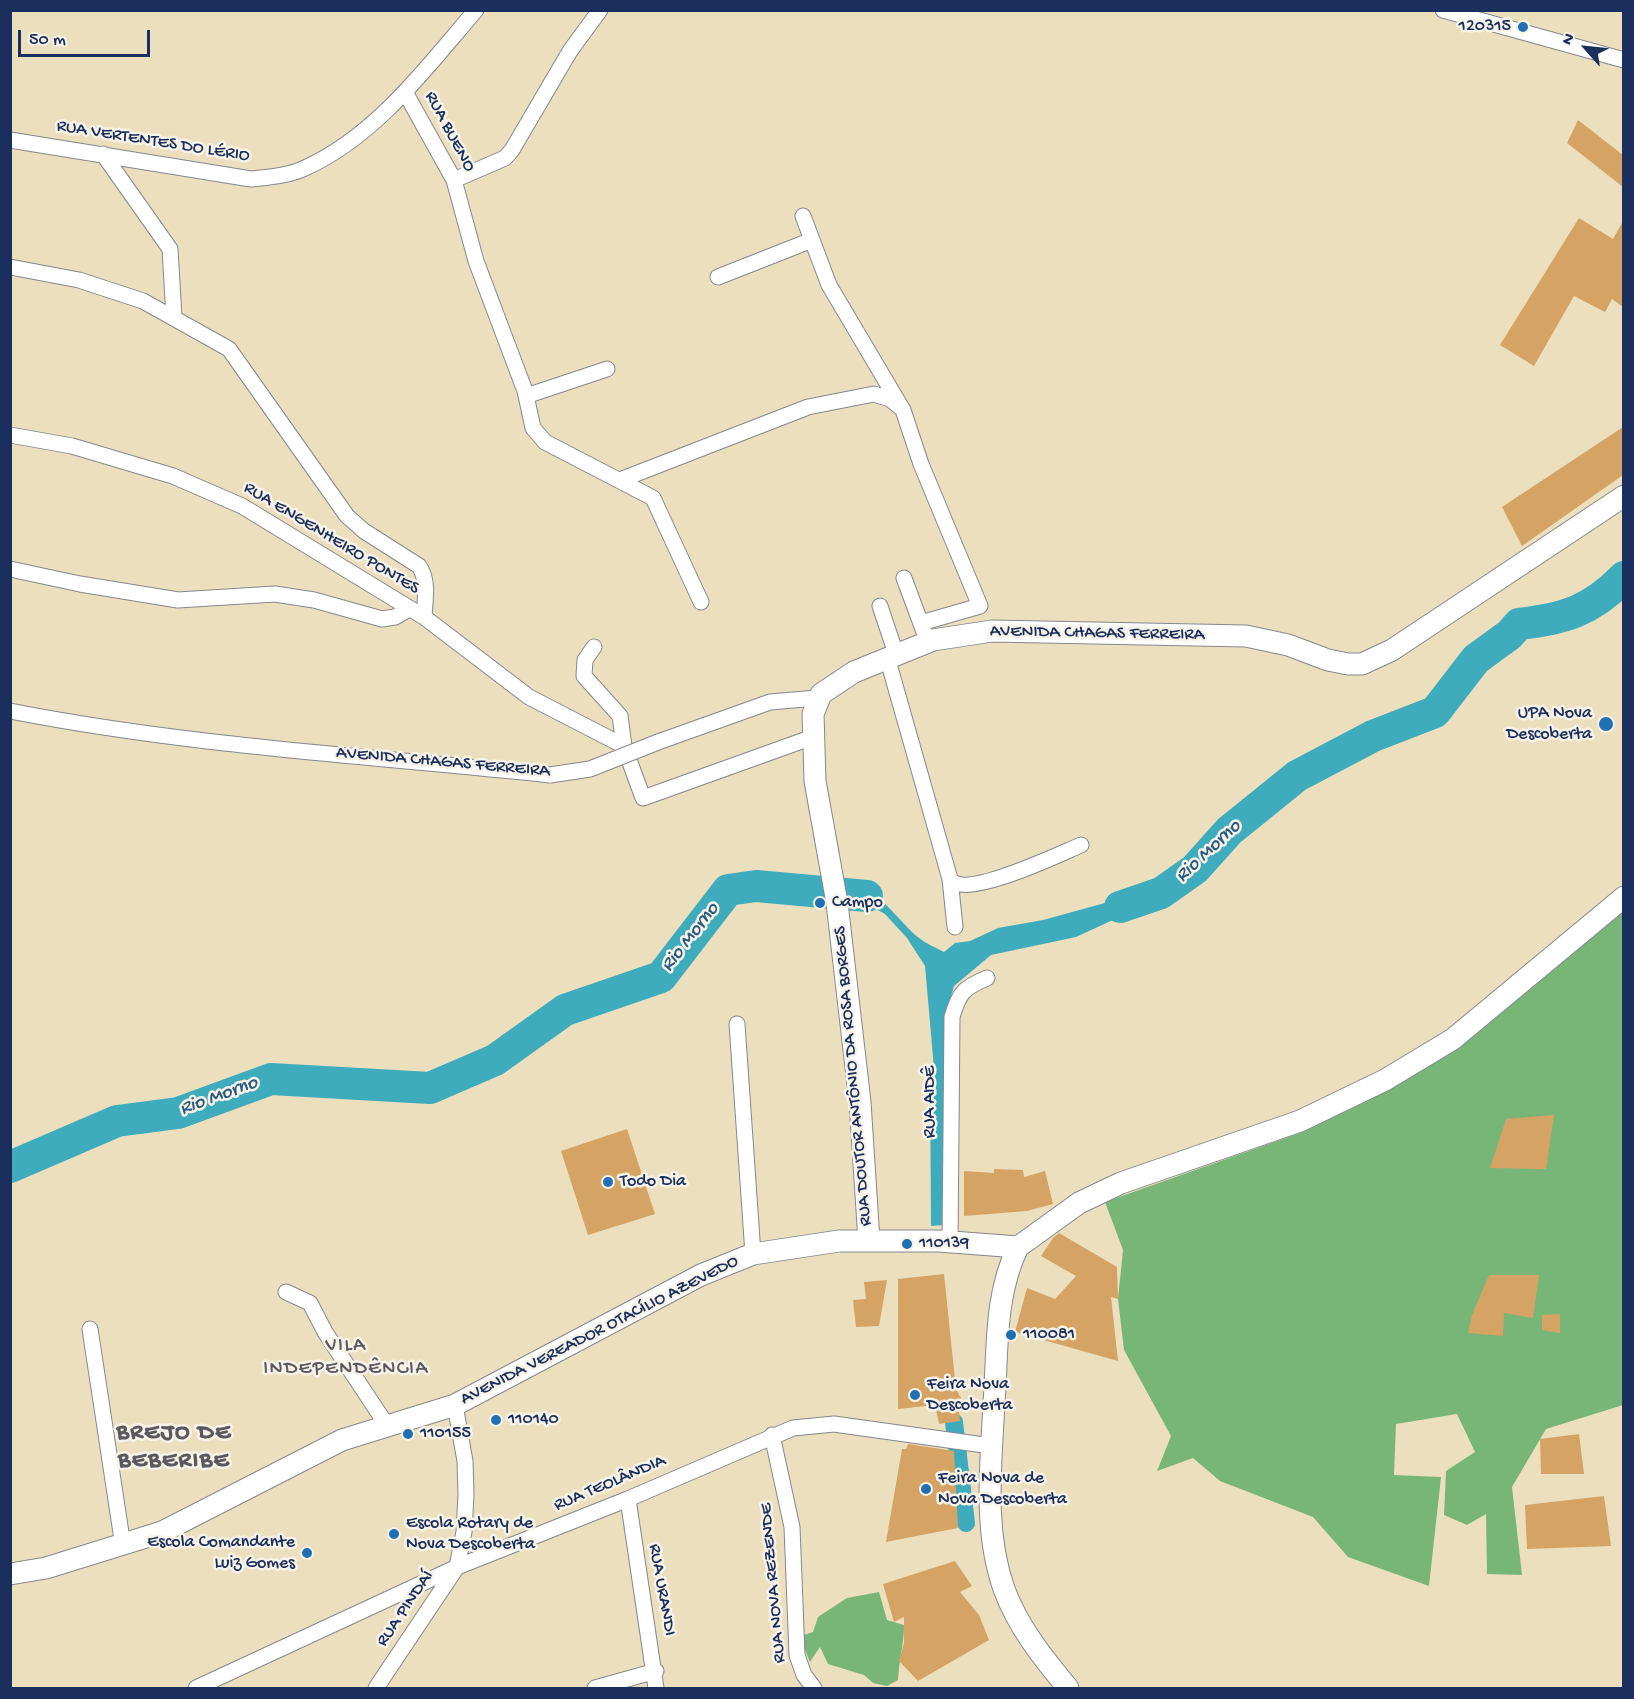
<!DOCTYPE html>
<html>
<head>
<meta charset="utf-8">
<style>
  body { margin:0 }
  #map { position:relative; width:1634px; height:1699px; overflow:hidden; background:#ecdfbe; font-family:"Gochi Hand",sans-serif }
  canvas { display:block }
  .frame { position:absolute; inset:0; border:12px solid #1b2f5e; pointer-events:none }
  .north { position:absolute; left:1556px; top:18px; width:60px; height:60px; -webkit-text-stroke:4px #f7f3e8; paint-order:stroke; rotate:297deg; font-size:16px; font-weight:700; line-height:24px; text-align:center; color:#1b2f5e }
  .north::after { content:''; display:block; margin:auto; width:21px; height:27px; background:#1b2f5e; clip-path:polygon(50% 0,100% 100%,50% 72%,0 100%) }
  .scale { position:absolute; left:18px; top:30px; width:132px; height:27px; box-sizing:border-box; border:3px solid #1b2f5e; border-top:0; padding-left:8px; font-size:18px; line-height:21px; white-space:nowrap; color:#1b2f5e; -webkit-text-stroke:4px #f7f3e8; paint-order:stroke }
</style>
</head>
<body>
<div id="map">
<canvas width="1634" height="1699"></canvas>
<div class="frame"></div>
<div class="north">N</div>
<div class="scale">50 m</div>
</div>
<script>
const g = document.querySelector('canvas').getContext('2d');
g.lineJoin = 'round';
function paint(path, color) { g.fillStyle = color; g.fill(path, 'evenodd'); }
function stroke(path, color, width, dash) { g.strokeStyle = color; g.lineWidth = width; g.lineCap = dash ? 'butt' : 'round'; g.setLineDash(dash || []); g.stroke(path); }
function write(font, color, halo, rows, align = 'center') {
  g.font = font + ' "Gochi Hand",sans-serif'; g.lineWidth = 5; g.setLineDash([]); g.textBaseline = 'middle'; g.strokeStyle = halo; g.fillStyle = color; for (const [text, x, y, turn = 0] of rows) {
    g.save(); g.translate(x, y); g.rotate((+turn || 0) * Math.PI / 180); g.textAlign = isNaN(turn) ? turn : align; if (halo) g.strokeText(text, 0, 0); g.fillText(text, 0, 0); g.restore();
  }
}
paint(new Path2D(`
  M1623,907v498l-77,24 -34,58 10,88 -35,-1 -1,-60 -19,11 -23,-10 2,-44 29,-19 -18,-38 -61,10 -2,51 47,2 -12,109 -81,-29 -35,-40 -93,-36 -27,-23 -36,13 14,-35 -47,-86 -6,-51 5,-49 -18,-48 192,-68 136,-72z
  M879,1592l8,28 17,5c0,19 -5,36 -6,55l-11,6 -14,-3 -9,-8 -36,-11 -8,-17 -10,15 -7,-17 1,-10 9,-3 5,-15 29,-19z`), '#78b678');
paint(new Path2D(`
  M847,881c32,10 42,28 65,51 9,9 20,14 32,20l11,-9 15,-2 28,-13 45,-8 113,-31 9,7 -89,41 -85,18 -37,31 -8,28 -3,211 -12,1 -1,-152 4,-6 -9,-102 -18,-28 -22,-24 -16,-9 -22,-5z`), '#3facbd');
stroke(new Path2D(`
  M954,1422l12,101`), '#3facbd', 18);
stroke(new Path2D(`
  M1120,907l41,-14 34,-24 34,-38 68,-55 76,-40 62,-24 41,-53 33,-24 10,-11c45,-5 72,-13 105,-47
  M10,1167l107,-46 61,-8 93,-34 159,9 65,-28 70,-50 96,-33 67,-87 28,-4 111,10`), '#3facbd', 32);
paint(new Path2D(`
  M1578,120l45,35v32l-56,-44z
  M1579,218l34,21 10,-18v86l-11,-8 -7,13 -31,-16 -40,70 -34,-21z
  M1623,427v48l-101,71 -20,-39z
  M1554,1115l-8,54 -56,-1 16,-49z
  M627,1129l28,85 -67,21 -27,-84z
  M994,1169l29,1 1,7 21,-6 8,33 -26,7 -63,5v-45l30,2z
  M1059,1233l58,34 1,32 -7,-2 7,64 -103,-29 12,-44 28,11 21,-23 -35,-20 12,-18z
  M944,1274l12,115 5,9 -3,6 2,17 -21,3 -4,-19 -37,4v-130z
  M1489,1275h50l-6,43 -29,-5 -1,23 -35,-3 4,-18z
  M887,1280l-8,46 -23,1 -3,-27 13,-1 -2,-17z
  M1560,1314v19l-18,-3v-15z
  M1579,1434l5,40h-43l-1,-35z
  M908,1444l46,7 4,77 -72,14 16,-93h4z
  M1604,1496l7,50 -84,3 -2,-44z
  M955,1561l17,25 -12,6 19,23 10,25 -71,41 -19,-20 5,-18v-26l-10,5 -11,-38z`), '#d5a464');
const street = new Path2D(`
  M1443,10l181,50
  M405,92l49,88 22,81 49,130 8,37 12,14 108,56 48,104
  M10,140l241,39c18,-2 37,-3 54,-11 71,-32 121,-100 171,-158
  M103,154l67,95 4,68
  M454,180l51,-22 7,-8 58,-99 30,-41
  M803,216l26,69 74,125 18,54 59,142 -59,17
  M10,267l69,13 64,21 86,48 118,167 17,15 55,35c10,15 6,33 5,51l105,80 95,49
  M718,277l94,-37
  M526,396l81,-27
  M10,435l62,11 101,30 69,30 182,111
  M620,480l188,-73 66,-13 16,5 11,9
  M10,569l70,15 98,16 97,-6 39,6 68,19 13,-2 14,-8
  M904,578l20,54
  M880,606l16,48
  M594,647l-9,13 -1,16 36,40 4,30 19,52 170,-61
  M887,657l63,222 5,48
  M10,711c178,35 360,45 540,64
  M658,742l112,-40 47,-4
  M950,879c15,21 109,-25 131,-34
  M737,1024l16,230
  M950,1243l2,-226c7,-24 11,-29 35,-39
  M286,1292l24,11 15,29 61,92
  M90,1329l33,217
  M772,1435l20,92 5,128 7,20 10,13
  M628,1499l28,189
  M196,1688l261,-121 171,-68 165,-71 41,-4 157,22
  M376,1688l81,-121 7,-35 2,-37 -1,-34 -10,-56
  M595,1688l61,-17`);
const secondary = new Path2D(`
  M869,1241l-9,-139 -23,-199 -22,-122 -2,-67 8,-20 33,-22 79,-32 59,-9 254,5 42,9 40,15 20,4h14l30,-14 232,-154
  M1018,1247c-24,49 -20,103 -24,156 -3,62 -11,126 10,186 14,38 39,69 64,99
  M10,1574l36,-6 116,-36 180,-92 113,-35 246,-130 52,-21 86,-13h100l79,6 61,-44 42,-20 179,-62 85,-41 68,-41 171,-142`);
stroke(street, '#84878e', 17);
stroke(secondary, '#84878e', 23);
stroke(street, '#fff', 15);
stroke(secondary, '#fff', 21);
const streetBridge = new Path2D(`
  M550,775l40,-6 68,-27`);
stroke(streetBridge, '#84878e', 17, []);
stroke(streetBridge, '#fff', 15);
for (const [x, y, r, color] of [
  [1523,27,6,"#1f6fb2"],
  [1606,724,8,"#1f6fb2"],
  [820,903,6,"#1f6fb2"],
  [608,1182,6,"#1f6fb2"],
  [907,1244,6,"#1f6fb2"],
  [1011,1335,6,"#1f6fb2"],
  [915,1395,6,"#1f6fb2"],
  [496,1420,6,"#1f6fb2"],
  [408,1434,6,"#1f6fb2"],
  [926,1489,6,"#1f6fb2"],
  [394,1534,6,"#1f6fb2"],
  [307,1553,6,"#1f6fb2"]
]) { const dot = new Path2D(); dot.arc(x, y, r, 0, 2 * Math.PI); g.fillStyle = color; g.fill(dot); stroke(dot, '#f7f3e8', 2); }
write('18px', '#1b2f5e', '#f7f3e8', [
  ["120315",1511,27,"right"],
  ["UPA Nova",1592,714,"right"],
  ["Descoberta",1592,735,"right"],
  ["Campo",832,903],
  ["Todo Dia",620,1182],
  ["110139",919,1244],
  ["110081",1023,1335],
  ["Feira Nova",927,1385],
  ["Descoberta",927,1406],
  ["110140",508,1420],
  ["110155",420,1434],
  ["Feira Nova de",938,1479],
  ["Nova Descoberta",938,1500],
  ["Escola Rotary de",406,1524],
  ["Nova Descoberta",406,1545],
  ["Escola Comandante",295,1543,"right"],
  ["Luiz Gomes",295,1564,"right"]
], 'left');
write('18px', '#1b2f5e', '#f7f3e8', [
  ["RUA BUENO",449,132,62],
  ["RUA VERTENTES DO LÉRIO",153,142,9],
  ["RUA ENGENHEIRO PONTES",331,539,31],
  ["AVENIDA CHAGAS FERREIRA",1097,634,1],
  ["AVENIDA CHAGAS FERREIRA",443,763,5],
  ["RUA DOUTOR ANTÔNIO DA ROSA BORGES",854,1076,-95],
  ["RUA AIDÊ",931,1102,-90],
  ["AVENIDA VEREADOR OTACÍLIO AZEVEDO",600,1331,-27],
  ["RUA TEOLÂNDIA",610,1484,-23],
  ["RUA NOVA REZENDE",774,1583,-95],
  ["RUA URANDI",661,1590,80],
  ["RUA PINDAÍ",406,1609,-56]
]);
write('italic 20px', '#285b7f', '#f7f3e8', [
  ["Rio Morno",1209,852,-43],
  ["Rio Morno",691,938,-52],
  ["Rio Morno",219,1097,-20]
]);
g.letterSpacing = '1.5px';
write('20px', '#5c5860', '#f7f3e8', [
  ["VILA",346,1347],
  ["INDEPENDÊNCIA",346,1370]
]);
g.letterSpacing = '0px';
g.letterSpacing = '1.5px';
write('bold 24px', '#5c5860', '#f7f3e8', [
  ["BREJO DE",174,1434],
  ["BEBERIBE",174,1462]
]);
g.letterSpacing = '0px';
</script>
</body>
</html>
